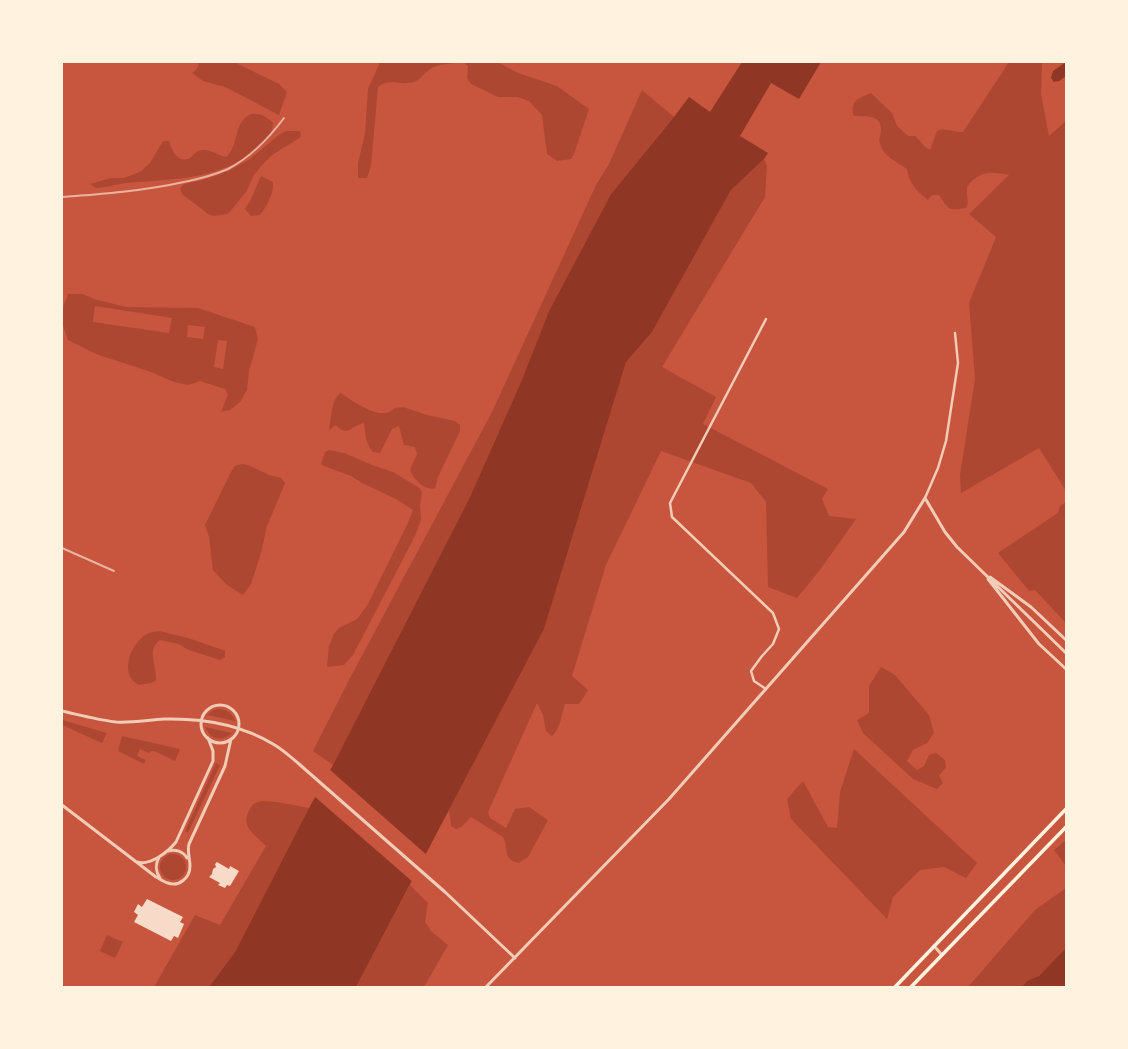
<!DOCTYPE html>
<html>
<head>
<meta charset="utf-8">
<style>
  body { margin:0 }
  #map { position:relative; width:1128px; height:1049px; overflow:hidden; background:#c8553d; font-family:"Exo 2",sans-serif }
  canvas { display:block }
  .frame { position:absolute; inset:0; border:63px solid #fff3e0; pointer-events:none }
</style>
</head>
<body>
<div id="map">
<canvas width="1128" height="1049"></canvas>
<div class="frame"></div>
</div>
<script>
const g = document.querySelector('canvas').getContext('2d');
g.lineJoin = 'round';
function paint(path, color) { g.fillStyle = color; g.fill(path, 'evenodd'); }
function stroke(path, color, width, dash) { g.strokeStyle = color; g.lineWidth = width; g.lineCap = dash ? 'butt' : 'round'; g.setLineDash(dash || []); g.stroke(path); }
paint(new Path2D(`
  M199,62h35l45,22 8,8 -8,23 -54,-28 -22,-6 -11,-8 5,-4z
  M380,62h117l21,11 39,13 32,23 -15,45 -3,5 -14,2 -10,-7 -5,-39 -13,-14 -11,-4h-20l-27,-13 -4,-6 1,-12 -5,-4c-7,1 -25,2 -31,6 -10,6 -10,13 -23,15 -12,1 -21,-4 -31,4l-7,79 -4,12h-9v-15l7,-29 3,-45z
  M1009,62h33l-1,32 8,42 17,-15v370l-27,-43 -78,45 -1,-18 15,-96 -6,-76 27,-66 -27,-23 40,-39c-6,-1 -15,-3 -21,-2 -8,1 -21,9 -21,17 -1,8 3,10 -1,18 -18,3 -17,2 -27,-13h-7l-4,5c-12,-9 -19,-17 -21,-31 -10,-7 -23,-12 -27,-25 -2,-6 1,-9 1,-15 0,-15 -16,-12 -27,-13 -5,-15 5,-18 17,-23l21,20 5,13 11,10h7l5,5 4,5 6,4 7,-19c10,-4 16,2 26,1z
  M642,90l32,27 -63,77 -62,117 -28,71 -51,115 -137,268 -20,-14 36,-71 143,-268 104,-227 13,-21z
  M251,114c9,-1 16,3 22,9 -1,11 -5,16 -13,23 -35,34 -88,33 -134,37 -10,1 -20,5 -30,5l-6,-4 21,-6h13l16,-6 10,-9 13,-22h6c3,9 8,23 21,17 4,-3 6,-8 12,-8 8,-1 16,5 24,7 14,-12 6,-34 25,-43z
  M286,131h14l1,6 -29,18 -9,9 -9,11 -8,17 -18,22 -14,2 -6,-2 -26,-20 -2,-5 4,-5 19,-4 25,-9 22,-12 30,-25z
  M764,159l3,7 -2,31 -103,170 54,30 -13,27 125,65 -6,10 7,17 27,3 -36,51 -23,28 -29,-11 -2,-85 -15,-19 -90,-32 -55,114 -34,111 16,14 -9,14h-14c-4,11 -4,24 -13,32l-6,-5 -3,-16 -6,-12 -49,109 2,6 16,10 9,-19 14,-2 19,13 -20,37 -9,6c-17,-4 -10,-14 -16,-26l-32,-20 -10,10 -5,2 -5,-3 -2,-16 95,-181 82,-267 26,-30 79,-142z
  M261,176l12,6c1,11 -6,24 -13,33l-9,1 -6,-7 6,-10z
  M68,294h14l12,5 32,8 72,1 57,19 3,12 -9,32 -2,19 -7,12 -10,8 -9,2 7,-18 -3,-5 -25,-8 -12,4 -14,-3 -23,-10 -55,-18 -28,-14c-8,-21 -8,-25 0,-46zM95,306l77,12 -3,15 -76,-11zM188,325l17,2 -2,12 -16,-2zM218,340l9,1 -4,28 -9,-2z
  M340,393c14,8 41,30 55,15l8,-1 24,8 28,6 5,4v6l-22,46 -3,12c-12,0 -21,-9 -25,-19l7,-16 -2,-7 -11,-2 -5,-19 -7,3 -12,24 -7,-1c-7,-8 -8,-18 -9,-29 -12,2 -16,15 -28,2l-7,5c2,-12 2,-29 11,-37z
  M329,450l15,3 28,12 21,7 25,15 4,5 -2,13 1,15 -6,16 -62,119 -9,10 -17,2 2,-21 5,-12 5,-6 18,-9 10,-13 40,-81 6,-15 -17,-11 -34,-16 -11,-7 -27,-10 -3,-2 4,-12z
  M242,464l6,1 21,10 12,3 4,5 -18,43 -6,27 -10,31 -8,11 -16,-10 -14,-15 -4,-33 -4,-12 26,-53 4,-6z
  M1066,502v121l-31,-33 -6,1 -31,-38 60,-40 2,-7z
  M159,631l29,7 35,12 2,1v6l-5,3 -31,-10 -11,-6 -18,-4c-14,10 -3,26 -4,40l-5,3 -12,2c-20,-10 -9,-39 5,-49 5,-4 9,-4 15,-5z
  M881,667l14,8 34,40 5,18 -7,10 -14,7 -6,11 10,9 7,-4 5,-11 7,-2 9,7 1,7 -7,9 4,7 -6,6 -24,-10 -50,-46 -6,-13 12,-7v-27z
  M218,709c9,0 14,4 17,12l-28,-6 6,-5z
  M62,720l45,13 -5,10 -40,-18z
  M205,727l27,6c-9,9 -22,7 -27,-6z
  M122,736l58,13 -5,12 -21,-10h-3l-2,2 -9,-4 -3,7 9,4 -2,4 -26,-13z
  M854,749l123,114 -11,15 -22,-11 -24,3 -27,27 -6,22 -96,-100 -4,-20 16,-18 25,46 9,1 3,-36z
  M216,763l4,2 -32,68 -3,-2z
  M263,801l14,1 32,6 -74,144 -26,35h-55l41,-72 25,10 46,-79c-11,-12 -27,-19 -16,-37 3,-6 6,-7 13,-8z
  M1066,840v26l-12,-16z
  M160 867a13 13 0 1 1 26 0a13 13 0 1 1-26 0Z
  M410,885l18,18 -3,19 7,10 16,13 -24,42h-68z
  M1066,888v60l-27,28 -12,5 -5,6h-54l67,-77z
  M107,935l16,7 -8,16 -15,-7z`), '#ae4732');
paint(new Path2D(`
  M742,62h79l-22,37 -28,-16 -31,53 28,17 -4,6 -33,31 -79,142 -26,30 -82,267 -188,358h-147l26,-35 74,-144 24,-43 137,-268 51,-115 28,-71 62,-117 63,-77 15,-20 21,15z
  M1066,62v14l-7,5 -5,1 -3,-4 2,-7z
  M1066,948v39h-44l5,-6 12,-5z`), '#8f3625');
paint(new Path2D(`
  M329,769l99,87 -14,27 -100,-87z`), '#c8553d');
paint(new Path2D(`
  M217,862l12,7 1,-3 9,5 -9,15 -3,-1 -2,3 -7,-3 2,-2 -11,-6 3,-3 1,-5 3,-2 -1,-3z
  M147,899l36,18 -3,5 4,2 -6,14 -4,-2 -3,5 -37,-19 4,-7 -4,-3 4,-8 4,3z`), '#f7dbc8');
stroke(new Path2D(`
  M766,319l-96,184 2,14 101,96 6,16 -6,15 -11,12 -11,15 3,10 12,8
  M925,498l13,-30 8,-27 12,-78 -3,-30`), '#f1ccb7', 2.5);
stroke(new Path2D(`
  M990,577l41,30 35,33
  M988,579l51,65 27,25
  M201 724a19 19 0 1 1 38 0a19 19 0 1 1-38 0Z
  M62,711c18,4 36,9 54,11 15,1 32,-2 48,-3 37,-1 76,5 109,25 9,5 18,13 26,20l146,128 70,66
  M62,805l94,72c4,2 8,5 12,6 11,4 22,-5 22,-17 0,-8 -3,-14 -1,-22l36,-78 6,-27
  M168,851c7,-2 15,0 19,7
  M159,857c-4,8 -4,14 1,21
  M137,862c13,4 31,-10 39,-20l37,-81v-10l-5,-13
  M934,946l8,9
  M486,987l183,-188 235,-267 21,-34 20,34 12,15 109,106`), '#f1ccb7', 3);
stroke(new Path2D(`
  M895,987l171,-178
  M911,987l155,-160`), '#fff3e0', 3.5);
stroke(new Path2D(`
  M62,197c41,-3 81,-6 122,-15 15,-3 30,-7 44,-13 23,-12 41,-31 56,-51
  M62,548l52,23`), '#e9b49f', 2);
</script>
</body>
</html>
